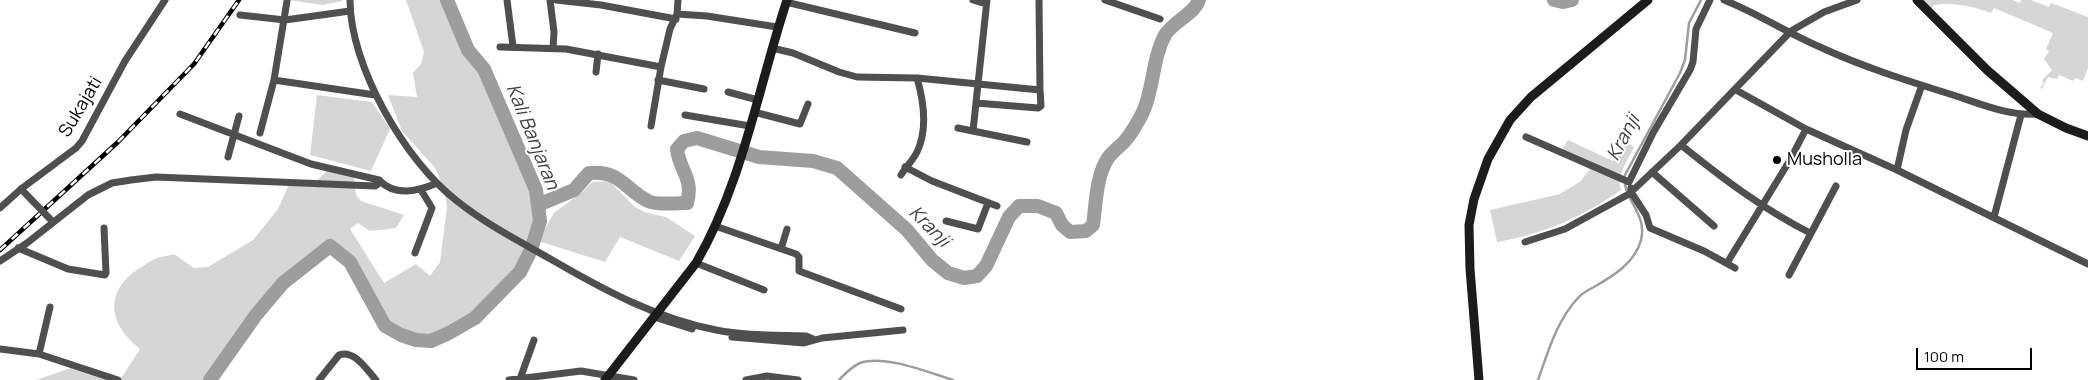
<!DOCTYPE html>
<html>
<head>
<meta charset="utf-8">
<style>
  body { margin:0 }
  #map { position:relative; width:2088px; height:380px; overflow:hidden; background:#fff; font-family:Manrope,sans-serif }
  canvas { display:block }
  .scale { position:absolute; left:1916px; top:348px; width:116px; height:22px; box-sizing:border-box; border:2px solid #000; border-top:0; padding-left:6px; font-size:15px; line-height:18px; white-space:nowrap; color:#000; -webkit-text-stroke:4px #fff; paint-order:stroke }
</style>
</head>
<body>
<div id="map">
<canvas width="2088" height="380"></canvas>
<div class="scale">100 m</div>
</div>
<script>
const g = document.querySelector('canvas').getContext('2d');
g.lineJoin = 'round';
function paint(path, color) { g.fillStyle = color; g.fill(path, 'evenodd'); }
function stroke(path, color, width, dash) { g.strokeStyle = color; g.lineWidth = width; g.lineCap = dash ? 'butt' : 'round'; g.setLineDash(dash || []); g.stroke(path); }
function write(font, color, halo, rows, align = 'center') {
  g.font = font + ' Manrope,sans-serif'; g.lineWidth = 4; g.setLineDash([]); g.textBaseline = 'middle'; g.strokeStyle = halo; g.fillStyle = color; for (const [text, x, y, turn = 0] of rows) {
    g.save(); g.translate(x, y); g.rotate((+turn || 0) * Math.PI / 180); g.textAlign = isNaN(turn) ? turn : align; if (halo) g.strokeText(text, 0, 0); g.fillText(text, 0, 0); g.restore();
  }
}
paint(new Path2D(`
  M288,0h54v1l-19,4z
  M406,0h41l21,50 16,19 52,121 4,31 -9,29 -11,22 -45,46 -26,15 -18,8 -15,-1 -15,-5 -16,-9 -35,-64 -20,-16 -47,37 -27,32 -46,65h-90l20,-31c-31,-24 -37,-56 -2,-80 6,-3 11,-8 17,-10 6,-3 13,-3 19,-5l20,14 14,-1 45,-27 25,-31 12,-27 22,3 18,-17 24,8 2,19 5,6 43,14 -8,13 -26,3 -12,-8 -8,6 34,54 32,-19 14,12 10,-14 7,-55 -2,-13 -9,-25 -34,-38 -14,-36 29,2 -4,-24 8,-9 3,-12z
  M1917,0h96l7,3 1,-3h10l18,7 2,-4 37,14v51l-5,13 -8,-3 -2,3 -14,-6 -2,4 -9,-2 -6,12 -2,-1 4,-5 -2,-3 10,-10 -8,-11 5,-8 -3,-2 7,-16 -59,-25 -3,5c-19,-7 -37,-11 -57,-8l-5,8z
  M317,95l55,7 18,27 -19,42 -61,-16z
  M1568,140l45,21 11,-20 10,6c-6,13 -18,29 -13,43 -39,27 -77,44 -124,52l-7,-32 70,-16 21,-13 9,-12 -31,-15z
  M609,181l26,26 12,6 19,4 29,19 -16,25 -59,-24 -15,25 -67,-21 16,-28 27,-20 11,-11z
  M74,367l37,13h-75z`), '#d6d6d6');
stroke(new Path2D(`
  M839,380c7,-7 12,-13 21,-17 24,-9 70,10 93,17
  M1538,380c10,-28 19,-60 40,-82 4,-5 10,-8 16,-11 19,-11 41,-24 47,-47 7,-27 -20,-42 -16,-65l55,-102 5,-13 4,-37 12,-23`), '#9d9d9d', 2.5);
stroke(new Path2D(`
  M1554,0l9,2 9,-2
  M538,205l36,-15 15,-17c32,-3 35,16 59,28 7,4 30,2 39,2 7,-25 -8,-33 -10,-54l7,-8 13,-3 62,19 54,4 24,7 70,62 25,30 16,13 16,5 13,-2 9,-10 23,-49 10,-11h19l18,7 6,12 8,7 16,-1 7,-6c3,-21 3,-49 15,-67 4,-6 11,-11 16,-16 7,-8 14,-20 19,-30 11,-24 9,-53 22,-77 8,-13 30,-22 34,-35
  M210,380l46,-65 27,-32 47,-37 20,16 35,64 16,9 15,5 15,1 18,-8 26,-15 45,-46 11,-22 9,-29 -4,-31 -52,-121 -16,-19 -21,-50`), '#9d9d9d', 14);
stroke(new Path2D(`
  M350,0c0,66 55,161 107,201 30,24 64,41 97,60 50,29 104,58 162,69 30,6 60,5 90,6l7,3
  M507,0l6,46
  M550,0l4,32 -1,16
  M556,0l45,5 75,14
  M973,0l13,4
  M1105,0l55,19
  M1724,0c33,13 63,33 96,47 43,20 88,34 133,48 28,9 55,21 85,19
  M786,2l129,31
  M677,14l1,-14
  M240,15l45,5 65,-9
  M500,47l66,2 95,18
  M772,48l21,5 46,19 18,5 60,1 123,12 -1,-90
  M596,72l2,-18
  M274,80l101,15
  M658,80l46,9
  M1736,90l70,39 91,41 191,94
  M728,92l30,8
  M976,103l62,5 3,-2 -1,-16
  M754,112l46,12 8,-20
  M180,114l131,50 68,16c16,17 40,11 58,3
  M685,115l65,11
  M651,126l10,-59 9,-38 7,-15 30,2 70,11
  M958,128l69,14
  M973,131l14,-131
  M260,133l14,-53 13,-79
  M1526,137l103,45 24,-49 37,-63 3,-8 3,-33 14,-29
  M1681,145c41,33 82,64 129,88
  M228,157l11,-41
  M905,167l27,14 65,25
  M1897,170l9,-40 16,-45
  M1652,172l62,54
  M901,175c5,-8 12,-15 16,-23 11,-23 7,-50 0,-74
  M1631,188v4l15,23 4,13 54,23 31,17
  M0,208l21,-19 55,-41 6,-7 43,-80 40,-61
  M1994,217l27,-102
  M946,221l32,8 10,-26
  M715,226l81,28 3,3v14l102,38
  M1525,242l40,-13 64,-35 52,-49 110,-114 33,-19 33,-12
  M18,248l50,21 37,6 1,-2 -2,-45
  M781,249l6,-20
  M415,253l17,-45 -11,-18
  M0,261l27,-18 61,-48 24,-12 19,-3 25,-3 219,9 3,-2 1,-4
  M696,263l68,27
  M1727,263l63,-103 16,-31
  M1789,275l47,-89
  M654,317l38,12
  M732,337l72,6 18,-5 81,-8
  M0,349l39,5 79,26
  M39,354l11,-47
  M520,379l14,-39
  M319,380l20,-25c15,-6 28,15 37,25
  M509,380l72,-9 53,9
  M746,380l21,-4 31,4`), '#4f4f4f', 7);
stroke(new Path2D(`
  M1917,0l70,70 51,44 28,14 22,8
  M605,380l91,-117c47,-81 62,-175 91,-263
  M1479,380l-9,-111 -1,-44 5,-26 14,-40 22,-39 21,-23 117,-97`), '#1c1c1c', 9);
const rail = new Path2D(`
  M0,250l118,-108 76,-78 45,-64`);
stroke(rail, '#000', 4.5);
stroke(rail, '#fff', 2.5, [8]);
stroke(new Path2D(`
  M21,189l32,33`), '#4f4f4f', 7);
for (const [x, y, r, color] of [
  [1777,160,5,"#000"]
]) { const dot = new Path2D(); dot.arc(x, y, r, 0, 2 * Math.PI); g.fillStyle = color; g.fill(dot); stroke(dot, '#fff', 2); }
write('18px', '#000', '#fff', [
  ["Sukajati",81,107,-59]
]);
write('18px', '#000', '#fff', [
  ["Musholla",1787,160]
], 'left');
write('italic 19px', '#3e3e3e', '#fff', [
  ["Kali Banjaran",532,137,68],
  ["Kranji",1624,138,-62],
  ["Kranji",929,227,45]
]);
</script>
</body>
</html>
